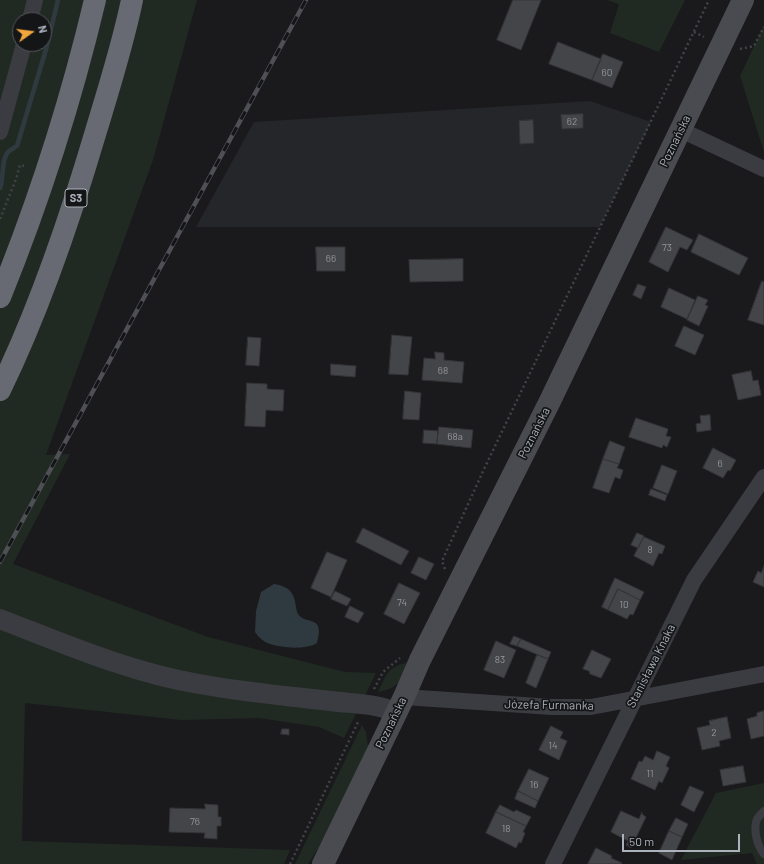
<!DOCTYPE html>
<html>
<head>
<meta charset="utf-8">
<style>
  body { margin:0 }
  #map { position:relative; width:764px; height:864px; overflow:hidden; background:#1a1a1c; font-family:Barlow,sans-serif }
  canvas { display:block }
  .north { position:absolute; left:12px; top:12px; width:40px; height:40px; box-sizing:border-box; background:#141517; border:1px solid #515459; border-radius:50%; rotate:76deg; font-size:11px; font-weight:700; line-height:16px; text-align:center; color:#acb2bb }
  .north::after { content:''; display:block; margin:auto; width:14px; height:18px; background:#f1a53d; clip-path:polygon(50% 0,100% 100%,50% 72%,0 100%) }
  .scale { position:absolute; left:622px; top:834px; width:118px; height:18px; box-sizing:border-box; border:2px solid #acb2bb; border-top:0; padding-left:5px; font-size:12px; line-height:14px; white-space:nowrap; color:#acb2bb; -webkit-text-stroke:3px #141517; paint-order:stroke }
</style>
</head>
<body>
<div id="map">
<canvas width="764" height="864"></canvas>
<div class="north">N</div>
<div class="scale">50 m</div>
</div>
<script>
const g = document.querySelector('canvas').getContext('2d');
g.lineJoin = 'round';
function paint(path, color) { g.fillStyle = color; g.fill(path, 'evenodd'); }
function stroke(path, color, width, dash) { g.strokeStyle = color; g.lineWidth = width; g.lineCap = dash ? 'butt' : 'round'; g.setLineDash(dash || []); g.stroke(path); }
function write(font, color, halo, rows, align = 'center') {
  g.font = font + ' Barlow,sans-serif'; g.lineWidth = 3.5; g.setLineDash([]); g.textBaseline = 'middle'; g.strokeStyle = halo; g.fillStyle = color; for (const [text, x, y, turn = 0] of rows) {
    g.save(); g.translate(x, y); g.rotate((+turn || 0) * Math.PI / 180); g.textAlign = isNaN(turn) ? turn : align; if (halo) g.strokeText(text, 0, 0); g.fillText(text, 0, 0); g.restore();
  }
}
paint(new Path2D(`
  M590,101l61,21 -51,105h-404l58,-105z`), '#252629');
paint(new Path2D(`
  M0,0h197l-44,160 -107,295 24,-1 -57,110 195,73 137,35 31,1 -32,65 -25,-11 -60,-9 -78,2 -156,-17 -3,138 268,9 -6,14h-284zM20,20h24v24h-24z
  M607,0h78l-26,52 -49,-19 9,-29z
  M764,25v127l-24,-76z
  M406,663l3,2c-9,17 -11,23 -31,27 8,-16 9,-25 28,-29z
  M362,725l4,7 2,15 -40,86 -20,31h-13z
  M764,783v81h-7l-5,-11 -71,7 35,-67z`), '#212a22');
paint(new Path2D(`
  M274,584c12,2 19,6 21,18 1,3 1,7 2,10 6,15 29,0 20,31 -12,7 -34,5 -47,1 -6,-2 -11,-6 -15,-12l1,-21 5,-19z`), '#2f3a40');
stroke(new Path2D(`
  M0,188c4,-11 1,-28 8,-36 2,-2 6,-4 9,-6l30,-100 11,-46`), '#2f3a40', 4.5);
const building = new Path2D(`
  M513,0h28l-20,50 -24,-10z
  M558,42l43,17 -9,21 -43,-16z
  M603,54l20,8 -11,26 -20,-8z
  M583,114v14l-21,1 -1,-14z
  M533,120l1,23 -14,1 -1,-23z
  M666,227l27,13 -6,10 -7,-3 -12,25 -19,-10z
  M699,234l49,24 -9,17 -48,-23z
  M316,247h29v24h-28z
  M463,259v22l-53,1 -1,-22z
  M762,281l2,1v43l-16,-5z
  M638,284l8,3 -5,12 -8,-4z
  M669,288l26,12 -8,19 -26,-12z
  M698,296l10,4 -3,5 3,1 -9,20 -12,-6z
  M684,326l20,9 -9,20 -20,-9z
  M392,335l20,2 -4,38 -19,-1z
  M248,337l13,1 -2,28 -13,-1z
  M435,352l9,1v7l20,2 -2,21 -40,-3 2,-22 11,1z
  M331,364l25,2 -1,11 -24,-2z
  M751,371l2,10 5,-1 3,15 -23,5 -6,-25z
  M247,383l20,1v5l17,1 -1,21 -17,-1 -1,17 -20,-1z
  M405,391l16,2 -2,27 -16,-1z
  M710,415l1,15 -14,2 -1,-8 5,-1 -1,-7z
  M636,418l32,11 -2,7 5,1 -4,10 -4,-2 -1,3 -33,-11z
  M439,427l34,3 -2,18 -34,-4z
  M424,430l14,1 -1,13 -14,-1z
  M610,441l15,6 -6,17 -16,-5z
  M713,448l23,12 -6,11 -2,-1 -5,8 -20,-10z
  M603,459l16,5 -2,4 6,2 -3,9 -5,-2 -6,16 -16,-5z
  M662,465l15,6 -9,23 -15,-6z
  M651,489l16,6 -2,6 -16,-6z
  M363,528l46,23 -8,14 -45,-23z
  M637,533l7,3 -6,12 -7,-3z
  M644,537l21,9 -3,8 -3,-1 -6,13 -19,-10z
  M327,552l20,8 -16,37 -20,-9z
  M419,557l15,7 -8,16 -15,-7z
  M764,566v21l-11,-5 5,-11 3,2z
  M615,578l29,14 -4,8 -22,-11 -10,21 -6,-3z
  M399,583l21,10 -16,31 -20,-10z
  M618,589l22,11 -7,15 -3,-1 -3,5 -19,-9z
  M335,591l16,8 -4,7 -16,-7z
  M350,606l14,7 -6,10 -13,-6z
  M514,636l7,3 -4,7 -7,-2z
  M521,639l30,13 -3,7 -31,-13z
  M496,641l20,9 -12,28 -20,-8z
  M592,650l19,9 -10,19 -11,-4 -1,-3 -6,-2z
  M537,655l11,4 -12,29 -10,-5z
  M764,711v25l-13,3 -4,-20 10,-3v-3z
  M727,717l4,21 -12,3 1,5 -18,4 -5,-22 13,-3 -1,-4z
  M551,726l12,6 -3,6 7,3 -8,19 -20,-10z
  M282,729h7v6l-8,-1z
  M657,751l13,6 -4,9 3,2 -7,15 -3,-2 -4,9 -24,-11 8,-18 3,1 3,-6 8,4z
  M743,766l3,16 -23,4 -3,-16z
  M529,769l20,9 -11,23 -20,-10z
  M690,786l14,6 -10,20 -13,-7z
  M518,791l20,10 -3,7 -20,-9z
  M205,804l13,1v12h3v9h-4v13l-13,-1 1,-5 -36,-1 1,-24 35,1z
  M500,805l14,7 2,-2 15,7 -5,9 -30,-14z
  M621,811l18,8 3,-7v2l4,3 -15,31 -5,-3 2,-4 -17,-9z
  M496,812l30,14 -3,6 2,1 -4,10 -2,-1 -3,6 -30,-15z
  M676,818l12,6 -6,13 -13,-6z
  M669,831l13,6 -10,23 -13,-7z
  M596,848l16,8 -1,2 11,5 -1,1h-33z`);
paint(building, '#444549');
stroke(building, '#343438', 1);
stroke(new Path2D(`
  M694,32l10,5
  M740,49l14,-3 10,-19
  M0,219l16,-40 4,-14 4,1
  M445,569l-3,-8 43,-94 224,-467
  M374,689l9,-17 17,-14
  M290,864l69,-144`), '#414348', 2.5, [2, 3]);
stroke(new Path2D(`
  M764,811c-2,2 -5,5 -7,8 -4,10 0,27 7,35`), '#3b3c41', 8);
stroke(new Path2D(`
  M30,20l5,-20
  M681,130l83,39
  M0,132l24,-88
  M404,697l148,10h39l173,-33
  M553,864l141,-284 70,-103`), '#3b3c41', 16);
stroke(new Path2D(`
  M0,619c65,25 129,53 199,65 43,8 88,12 132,17 21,3 47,2 65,12`), '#3b3c41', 20);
stroke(new Path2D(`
  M323,864l81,-167 16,-37 130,-259 193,-401`), '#494b51', 22);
stroke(new Path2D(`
  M0,297c39,-96 71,-196 95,-297
  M0,390c40,-82 70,-171 96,-259 13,-43 27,-87 36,-131`), '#676a72', 22);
const rail = new Path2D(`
  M0,562l306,-562`);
stroke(rail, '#4e5056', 4.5);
stroke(rail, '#141517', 3, [9]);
write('10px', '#92979e', null, [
  ["60",607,73],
  ["62",572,122],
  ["73",667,248],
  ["66",331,259],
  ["68",443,371],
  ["68a",455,437],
  ["6",720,464],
  ["8",650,550],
  ["74",402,603],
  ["10",624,605],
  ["83",500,660],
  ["2",714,733],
  ["14",553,746],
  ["11",650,774],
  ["16",534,785],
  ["76",195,822],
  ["18",506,829]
]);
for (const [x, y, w] of [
  [76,198,22]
]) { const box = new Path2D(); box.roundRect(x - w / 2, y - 9, w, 18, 3); g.fillStyle = '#141517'; g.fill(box); stroke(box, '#acb2bb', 1); }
write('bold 11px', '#acb2bb', null, [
  ["S3",76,198]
]);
write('12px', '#acb2bb', '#141517', [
  ["Poznańska",675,141,-64],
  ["Poznańska",534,433,-63],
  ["Stanisława Knaka",651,666,-63],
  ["Józefa Furmanka",549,705,1],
  ["Poznańska",391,723,-64]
]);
</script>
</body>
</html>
